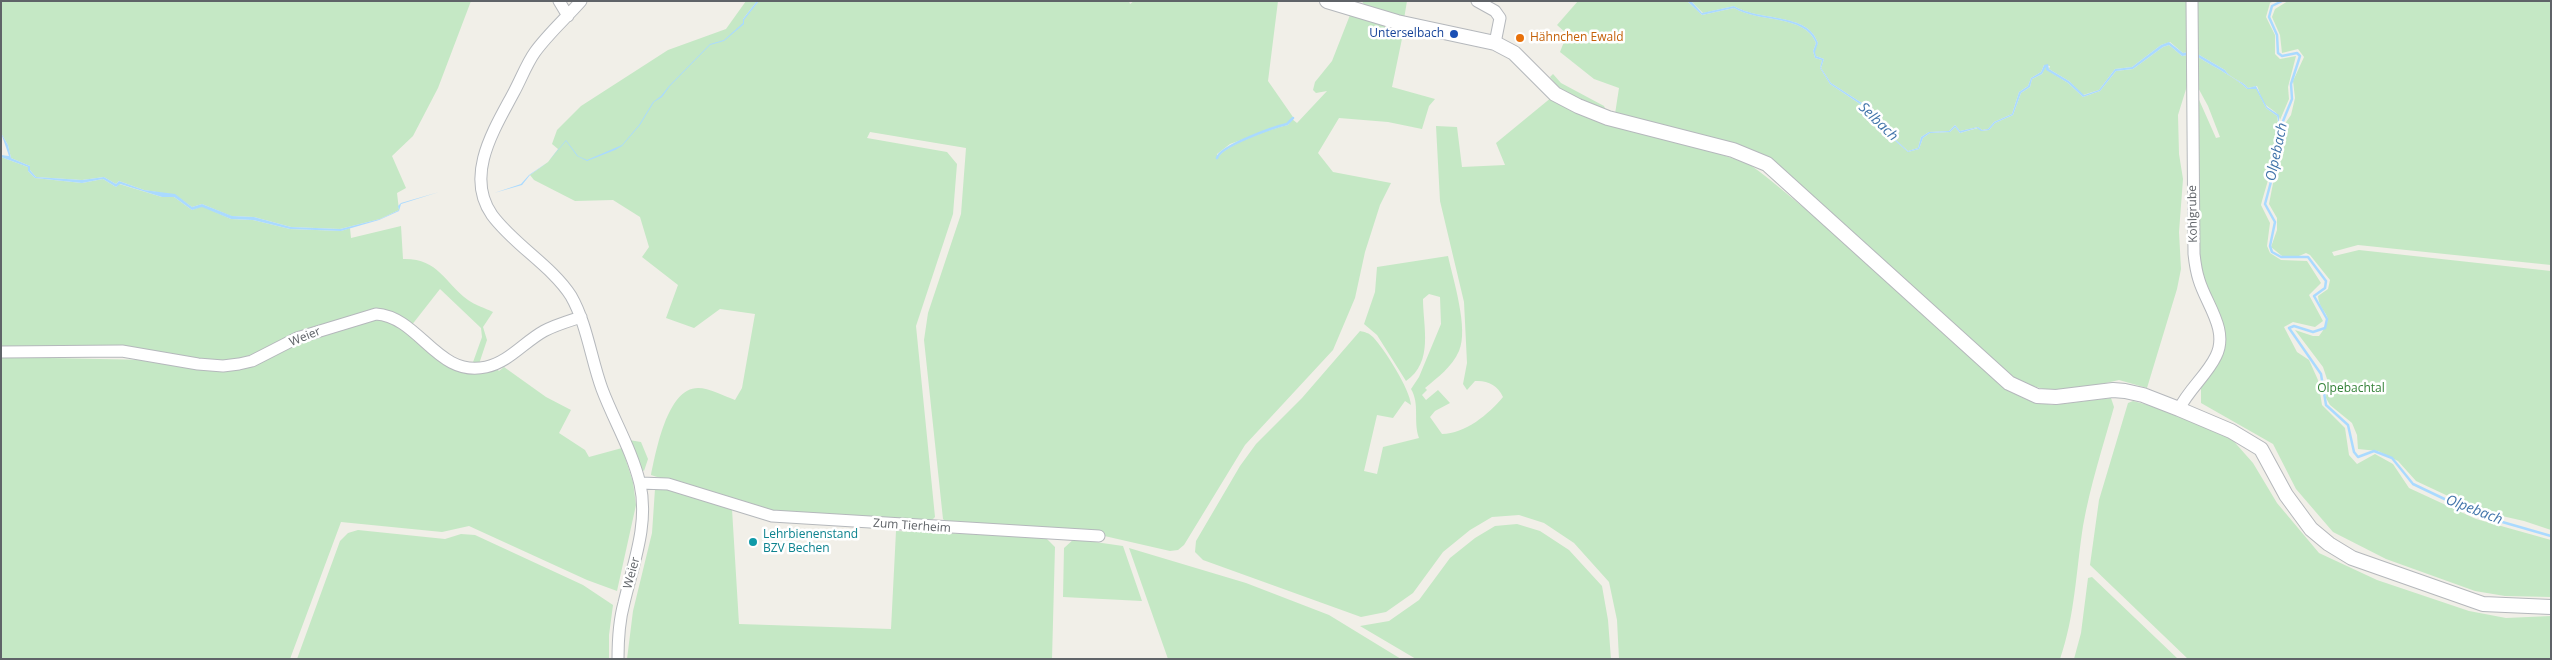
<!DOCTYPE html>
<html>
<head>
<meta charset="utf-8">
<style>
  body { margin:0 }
  #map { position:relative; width:2552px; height:660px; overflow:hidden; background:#f1efe8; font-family:"Open Sans",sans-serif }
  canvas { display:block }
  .frame { position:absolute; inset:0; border:2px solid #5f6368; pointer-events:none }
</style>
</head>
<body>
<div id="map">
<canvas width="2552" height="660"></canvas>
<div class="frame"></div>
</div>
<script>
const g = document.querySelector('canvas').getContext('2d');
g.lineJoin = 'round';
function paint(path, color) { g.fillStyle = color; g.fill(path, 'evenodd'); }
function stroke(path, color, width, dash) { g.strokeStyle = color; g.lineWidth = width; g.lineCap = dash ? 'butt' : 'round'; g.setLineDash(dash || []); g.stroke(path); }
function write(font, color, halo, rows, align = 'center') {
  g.font = font + ' "Open Sans",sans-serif'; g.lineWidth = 5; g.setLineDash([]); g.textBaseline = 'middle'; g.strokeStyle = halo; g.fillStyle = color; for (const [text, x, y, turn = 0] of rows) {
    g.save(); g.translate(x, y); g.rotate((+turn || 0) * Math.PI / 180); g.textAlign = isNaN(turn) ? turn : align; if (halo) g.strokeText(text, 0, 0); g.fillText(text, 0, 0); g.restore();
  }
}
paint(new Path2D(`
  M1,1h470l-33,87 -25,48 -21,20 14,32 -9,5 2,17 -19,9 -40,10 -49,-2 -37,-10 -23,-1 -29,-12 -10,3 -17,-12 -31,-5 -25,-9 -3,3 -12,-7 -22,3 -46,-3 -6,-7v-4l-19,-8 -3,-13 -7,-12z
  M746,1h11l-14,18 1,5 -1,-4 16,-19h370l1,3 4,-3h144l-10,80 25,36 -6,6 -57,21 -13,10v5c5,-13 55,-31 71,-34l4,-6 5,4 30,-32 -11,2 -3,-3 2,-8 17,-21 18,-46 54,14 -12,58 43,12 -6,7 -7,23 -34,-7 -49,-4 -21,35 15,19 58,11 -11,22 -15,47 -10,46 -22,52 -88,95 -61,100 -6,5 -8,1 -83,-19 -137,-6 -7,-7 -19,-179 4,-27 33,-99 5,-66 -96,-16 -3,6 80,14 10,12 -4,50 -37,112 19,191 -8,8 -115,-8 -56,-8 -105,-34c5,-23 16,-87 47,-87 11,0 26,8 37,12l7,-12 13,-74 -35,-5 -26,19 -28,-10 12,-33 -36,-28 7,-10 -9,-30 -27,-17 -38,1 -41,-21 -4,-5 18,-13 10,-13 -6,-5 5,-14 24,-24 87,-56 58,-21z
  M1362,1h45l-3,18 -39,-12z
  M1578,1h109l15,14 32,-7c25,15 71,6 82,35l-3,8 2,7 7,2 -2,8 10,16 33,22 21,25 24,21 11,-3 4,-11 7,-5 20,-1 5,-5 5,6 18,-5 4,3 7,-1 6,-7 18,-8 8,-22 9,-6 2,-8 10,-5 3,-7h3l-1,3 21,13 15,14 17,-6 16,-20 17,-2 30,-22 6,-2 13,11 7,-1 -2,31 -9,29 1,39 4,25 -4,53 2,37 -4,20 -30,99 -28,-8 -39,9 -29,2 -22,-6 -17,-8 -240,-216c-48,-26 -106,-34 -157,-47l4,-26 -25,-9 -34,-27 7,-18 -10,-9z
  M1691,1h496l2,51 -6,1 -13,-11 -9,3 -29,22 -17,2 -16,21 -16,5 -14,-14 -20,-12 1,-3 -6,-1 -3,7 -10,6 -3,8 -9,6 -7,22 -18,8 -6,7 -6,1 -4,-3 -18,4 -5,-6 -6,6 -20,1 -8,5 -3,11 -10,3 -23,-21 -20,-25 -34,-22 -10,-15 3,-9 -8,-3 -2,-5 4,-8c-10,-31 -58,-21 -84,-37l-31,7z
  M2196,1h78l-4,2 -4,14 9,18v19l5,5 16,-3 -8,31 1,12 -9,21c-2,-9 -8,-9 -14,-15 -5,-5 -6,-12 -9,-19l-9,2c-6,-8 -18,-9 -23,-18l-29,-17z
  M2288,1h263v264l-193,-20 -26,7 2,4 25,-6 192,21v259l-27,-9 -44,-10 -64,-30 -18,-20 -20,-10 -20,-2 -1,-14 -5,-12 -22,-18 -4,-7 1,-19 -4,-12 -28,-37 18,6h6c19,-24 1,-19 -1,-40l10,-7 2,-9 -20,-25 -4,-2 -7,3h-17l-11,-9 6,-17v-12l-8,-14 6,-31 8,-18 -1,-27 9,-13 4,-17 -2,-17 11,-24 -6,-8 -16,4 -2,-18 -8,-18 3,-8z
  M2196,56c13,8 44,24 51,33l9,-1 10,20 11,8c5,22 -10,67 -16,89l9,18 -3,23 3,7 11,7 26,1 14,22 -12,12 14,26 -8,6 -22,-5 -9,5 13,25 12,8 9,20 4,25 23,23 4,27 8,9 18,-10 18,10 16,24 67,31 75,21v57l-46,-1 -30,-5 -89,-32 -53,-27 -37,-43 -23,-45 -72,-41v-18l23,-35 -22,-70 -5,-29 -1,-158 20,45 4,-1 -12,-31 -12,-22z
  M1553,74l8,9 43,23 2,4c-21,-5 -43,-15 -56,-33z
  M1552,97l197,67c27,19 50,41 77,61l178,162 21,12 27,6 59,-7 3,9c-11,39 -24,79 -31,119 -7,45 -8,90 -23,133h-441l-2,-39 -8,-38 -35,-39 -30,-20 -25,-8 -27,2 -22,13 -27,22 -30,41 -27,19 -25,5 -158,-57 -8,-8 1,-11 44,-75 16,-22 46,-46 58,-67c5,1 9,2 13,6 12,13 37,52 38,68l-6,-4 -12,17 -16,-3 -13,56 13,3 6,-27 36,-9c-6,-17 1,-34 -8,-49l8,-12 22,-53 -1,-27 -11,-3 -6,5c0,28 11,63 -17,82l-29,-46 -13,-11 11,-32 2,-25 71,-11c5,23 21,73 11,95 -7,16 -21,26 -34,37l2,2 -5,5 4,5 12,-10 12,13 -15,8 -5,6 12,17c23,0 47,-20 61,-37 -5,-12 -16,-17 -28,-16l-8,9 -4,-6 4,-21 -3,-61 -24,-101 -4,-75 21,1 5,40 43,-2 -9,-22z
  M1,157l27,10v4l7,7 47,5 21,-4 13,8 3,-3 43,13h12l18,13 10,-4 29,13 22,1 37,9 51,2 9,-3 1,10 50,-12 2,33c35,-1 41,23 65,41 7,5 17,8 25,12l-10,15 4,13 -8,24 -7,1 10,-28 -1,-9 -41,-39 -29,37 -18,-14 -15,-4 -82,25 -47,24 -24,4 -224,-13z
  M375,317l27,11 35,30 59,10 3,3 5,-4 42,30 25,13 -12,23 26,17 4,7 33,-9 11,34 3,23 -19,86 -30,-11 -118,-54 -27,6 -101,-10 -51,137h-289v-302l148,3 75,11 84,-34z
  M2133,401l30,8 67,28 23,26 24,40 42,50 58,27 92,31 37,7 45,-2v43h-363l-98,-94 9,-65 29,-97z
  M629,440l12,2 7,17 -4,12 -4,-3z
  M655,489h16l61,20 7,115 152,5 5,-98 149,6 10,10 -3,112h-425l6,-48 19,-78z
  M1517,524l23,7 29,19 33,36 6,34 3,39h-195l-56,-33 29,-5 30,-21 31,-42 25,-20 20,-12z
  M358,530l87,9 16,-5 14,1 108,50 30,20 -4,30v24h-312l43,-118 8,-8z
  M1074,539l49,7 19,55 -79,-4 1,-49z
  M1129,548l117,35 83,32 72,44h-233z
  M2092,577l86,82h-104l7,-26 7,-55z`), '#c5e8c5');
paint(new Path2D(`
  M757,1h2l-15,19v4l-20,17 -14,4 -40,41 -8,11 -8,5 -14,23 -18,21 -7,4 -28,11 -10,-5 -11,-15 -18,21 -18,13 -8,10 -28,8 27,-9 8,-9 19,-13 18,-22 12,16 9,4 35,-15 17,-20 14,-23 8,-6 8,-10 41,-42 14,-4 19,-17v-4z
  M1687,1l5,1 10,11 32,-7c27,16 74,6 84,37l-3,9 1,4 8,3 -3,9 10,15 34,22 20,25 23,21 10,-3 3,-11 8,-5 20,-1 6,-6 5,6 18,-4 4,3 6,-1 6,-7 18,-8 7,-22 9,-6 3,-8 10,-6 3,-7 4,-1 1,5 20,12 15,14 15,-5 16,-21 17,-2 29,-22 8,-3 14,11 6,-1v3l-7,1 -13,-11 -6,2 -30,22 -17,2 -16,20 -17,6 -15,-14 -22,-13v-3l-4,7 -10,5 -2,8 -9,6 -8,22 -18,8 -6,7 -8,1 -4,-3 -17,5 -5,-6 -5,5 -20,1 -7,5 -4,11 -11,3 -24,-21 -21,-25 -33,-22 -10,-16 2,-8 -7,-2 -2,-7 3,-8c-11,-29 -58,-20 -82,-35l-32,7z
  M2196,53l29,17c5,9 17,10 23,18l8,-2 11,21 12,8v9l-2,-8 -11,-8 -10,-19h-9c-7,-9 -38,-25 -51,-33z
  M1,133l7,12 3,13 19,8v4l6,7 46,3 22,-3 12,7 3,-3 25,9 31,4 17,13 10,-3 30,12 22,1 37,10 49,2 40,-10 19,-9 -1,-4 3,-3 38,-11 -38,12 -2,7 -20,9 -38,11 -51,-2 -37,-9 -22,-1 -29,-12 -10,3 -18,-13h-12l-42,-13 -4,3 -13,-8 -21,4 -47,-5 -7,-7v-4l-27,-10v-2l8,1z`), '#aadaff');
stroke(new Path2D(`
  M2282,1l-10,5 -3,11 8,18 1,18 4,3 15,-3 3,3 -9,28 1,15 -13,32v21l-14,52 10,18 -5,24 2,6 9,5h27l18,24 -1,7 -11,8 13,23 -2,9 -12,4 -19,-6 -5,2 32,46 5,31 22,20 6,27 4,5 16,-6 18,7 21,26 65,31 73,21
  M1217,158c3,-12 57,-31 70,-34l6,-6`), '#aadaff', 2.5);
const minor = new Path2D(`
  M559,1l9,15
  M581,1c-15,17 -33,33 -46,51 -8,11 -14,27 -21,40 -19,36 -50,83 -22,123 22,30 60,51 79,81 16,28 20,63 31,93 12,32 30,61 38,95 9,40 -7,80 -16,119 -5,18 -6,37 -6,56
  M1477,1l18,10 5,7 -5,25
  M1,352l121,-1 76,13 25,2 16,-2 13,-3 45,-23 79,-24c44,3 61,64 110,53 23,-5 38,-25 58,-36 11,-6 25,-10 37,-14
  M2179,409c10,-20 28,-34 37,-53 13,-26 -10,-52 -17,-76 -3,-9 -4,-17 -5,-26l-2,-253
  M640,483l28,1 104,32 327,20`);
const tertiary = new Path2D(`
  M1327,1l70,21 98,21 19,10 41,41 23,12 30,12 125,32 34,14 242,219 28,13 19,1 57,-7 12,1 18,4 36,14 52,22 30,18 25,46 25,34 18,15 23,14 131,46 68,3`);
stroke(minor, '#b5b8bc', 13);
stroke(tertiary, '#b5b8bc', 16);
stroke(minor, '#fff', 11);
stroke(tertiary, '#fff', 14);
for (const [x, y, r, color] of [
  [1454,34,5,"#1a4fb4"],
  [1520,38,5,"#e8710a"],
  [753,542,5,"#0f9aa8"]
]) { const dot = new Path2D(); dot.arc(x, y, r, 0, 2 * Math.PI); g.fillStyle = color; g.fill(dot); stroke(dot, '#fff', 2); }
write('12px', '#164399', '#fff', [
  ["Unterselbach",1444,34]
], 'right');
write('12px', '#c56008', '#fff', [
  ["Hähnchen Ewald",1530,38]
], 'left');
write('12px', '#5f6368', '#fff', [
  ["Kohlgrube",2193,214,-91],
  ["Weier",305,337,-22],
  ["Zum Tierheim",912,526,4],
  ["Weier",632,573,-75]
]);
write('12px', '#348238', '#fff', [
  ["Olpebachtal",2351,389]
]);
write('12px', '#0d838f', '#fff', [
  ["Lehrbienenstand",763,535],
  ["BZV Bechen",763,549]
], 'left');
write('italic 14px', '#4174aa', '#fff', [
  ["Selbach",1878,122,44],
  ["Olpebach",2277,152,-78],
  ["Olpebach",2474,510,21]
]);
</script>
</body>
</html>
